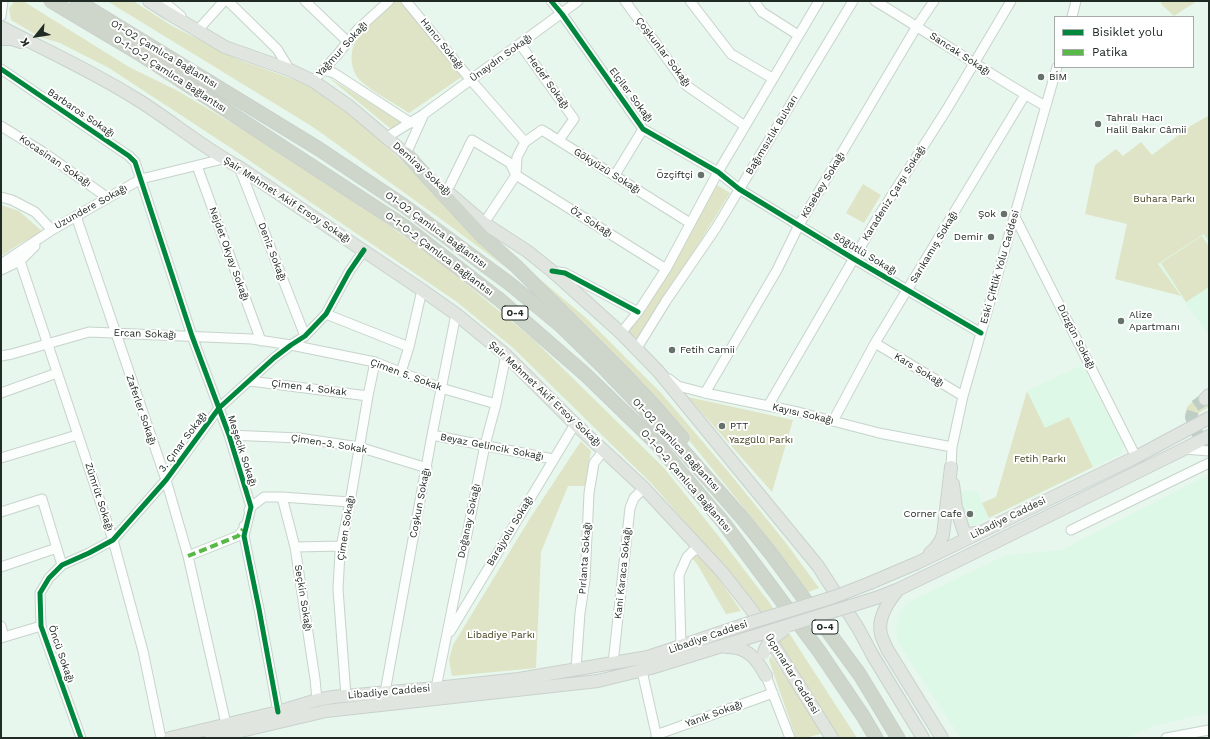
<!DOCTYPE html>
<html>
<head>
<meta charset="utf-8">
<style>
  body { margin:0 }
  #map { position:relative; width:1210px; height:739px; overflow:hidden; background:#e7f7ed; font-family:"Work Sans",sans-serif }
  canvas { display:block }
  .frame { position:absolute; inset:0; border:2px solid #212b25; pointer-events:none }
  .legend { position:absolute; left:1054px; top:16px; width:140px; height:52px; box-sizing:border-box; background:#fff; border:1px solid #a6aaa8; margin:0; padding:5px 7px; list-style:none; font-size:12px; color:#212b25 }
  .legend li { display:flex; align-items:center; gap:8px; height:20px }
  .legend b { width:20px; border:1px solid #a6aaa8 }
  .north { position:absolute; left:16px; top:16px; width:40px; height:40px; -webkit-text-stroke:3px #fff; paint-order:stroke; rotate:240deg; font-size:11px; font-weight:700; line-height:16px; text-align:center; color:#212b25 }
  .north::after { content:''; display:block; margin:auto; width:14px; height:18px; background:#212b25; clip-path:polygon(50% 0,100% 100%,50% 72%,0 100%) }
</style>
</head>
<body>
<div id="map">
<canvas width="1210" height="739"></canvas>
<div class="frame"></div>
<ul class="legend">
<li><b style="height:5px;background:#00873e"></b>Bisiklet yolu</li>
<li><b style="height:5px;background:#58b947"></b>Patika</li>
</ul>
<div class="north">K</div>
</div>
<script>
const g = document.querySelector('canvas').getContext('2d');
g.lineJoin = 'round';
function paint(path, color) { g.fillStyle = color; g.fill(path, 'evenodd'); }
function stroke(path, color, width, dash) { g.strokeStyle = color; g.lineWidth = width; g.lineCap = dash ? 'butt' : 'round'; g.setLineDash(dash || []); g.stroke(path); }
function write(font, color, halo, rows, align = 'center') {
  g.font = font + ' "Work Sans",sans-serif'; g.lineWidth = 4; g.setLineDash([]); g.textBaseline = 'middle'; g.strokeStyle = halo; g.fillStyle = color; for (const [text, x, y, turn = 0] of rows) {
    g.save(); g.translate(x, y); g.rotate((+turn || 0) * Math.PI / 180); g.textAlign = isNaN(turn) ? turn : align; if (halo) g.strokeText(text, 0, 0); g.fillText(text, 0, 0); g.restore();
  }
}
paint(new Path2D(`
  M1204,234l5,8v94l-51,-72z
  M1082,365l42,80 -4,10 -27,12 -24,-50 -24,12 -18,-38z
  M1209,474v240h-6l-52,13 -24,11h-166l-64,-97 -1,-11 2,-9 2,-8 7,-10 99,-48 56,-5z
  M958,491h19l12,27 -17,8 -7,-5z`), '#ddf8e7');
paint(new Path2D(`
  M15,1h8l106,66 49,24 84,50 108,71 62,44 100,82 132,130 52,65 53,69 88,136h-17l-34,-50 -51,-81 -51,-63 -52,-60 -140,-137 -55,-45 -229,-156 -119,-78 -49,-25 -20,-6 -29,-17 -2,-12z
  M107,1h26l41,26 63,32 66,24 43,26 57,53 109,110 -63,-47 -136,-98z
  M392,1h9l62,75 -54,37c-13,-9 -42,-24 -51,-35 -9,-12 -8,-30 0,-41 8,-14 23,-25 34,-36z
  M1162,1h35l-23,15 -13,-12z
  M328,77l73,45 -10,7z
  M1208,116l1,126 -5,-8 -46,30 23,32 -66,-17 12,-55 -42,-10 10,-49 21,-16 7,7 18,-14 11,13 40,-30z
  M863,184l18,11 -17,28 -18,-10z
  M717,185l13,8 -91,147 -11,-7 40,-62z
  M1,205l18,6 24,21 -22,11 -20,13z
  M481,230l104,87 77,77 69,81 55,68 33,45 -11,4 -60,-79 -63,-78z
  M1202,236l7,11v40l-23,15 -25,-39z
  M1027,391l18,37 24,-11 24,50 -104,51 -7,-15 14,-6z
  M1200,395l9,10v2l-21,12 -3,-5 2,-7z
  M688,397l105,23 -21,72z
  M581,441l10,10 -6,35h-17l-27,66 -5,116 -84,8 -3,-16 4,-15 76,-125z
  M698,555l19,21 24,35 -15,3 -29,-50 -7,-8z
  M771,656l53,77 -19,5h-9l-27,-78z`), '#dee4c5');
stroke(new Path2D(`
  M1205,399l-10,7 -4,11c4,14 5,18 18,26`), '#bfcec5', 12, [12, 6]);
const minor = new Path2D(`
  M163,1l18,15
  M228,1l49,48 13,21
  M305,1l43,41
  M406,1l64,78 55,63
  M551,1l11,13 81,115 75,43 21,17 115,70 127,74
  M625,1l62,85 58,40
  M690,1l41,53 41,24
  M754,1l8,11 36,23
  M875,1c57,34 112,72 170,105
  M1,16l2,-15
  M1072,17l4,-16
  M194,27l3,4 27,-30
  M520,44l54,75 -15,21
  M1,69l128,87 6,6 57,174 37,99 22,72 -7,29 15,73 19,103
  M323,70l11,3 77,50
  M313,81l24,-26 21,-26 31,-28
  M1,126l42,26 65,46
  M387,137l37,-23 154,-113
  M406,154l18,-40
  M197,166l64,175
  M239,167l66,169
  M615,175l28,-46
  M447,191l25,-51 38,23 6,12 150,94
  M1,197l11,3 23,12 17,18
  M76,216l90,264 22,76 38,168
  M1015,217l121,240
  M484,223l32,-48 1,-18 8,-15 17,-12 148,93
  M20,261l93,279 30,111 18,87
  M1,264l51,-34 89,-51 82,-20
  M1,270l19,-9 15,-15
  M552,271l13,2 73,39
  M326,314l83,33
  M621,333l17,-21 28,-43 52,-97 101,-171
  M875,343l88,53
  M637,348l29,-47 50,-73 137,-227
  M1,356l11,-2 77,-22 163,7 39,6 84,17 66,26 55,16
  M401,372l8,-25 13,-57
  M669,379l9,7 27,7 93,19 81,21 73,14
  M250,381l118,15
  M1,393l56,-20
  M705,393l72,-123 22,-45 118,-199 17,-25
  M768,406l110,-189 69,-108 64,-108
  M833,421l42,-78 150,-248
  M229,435l70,3 60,9 68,21
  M432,435l121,24
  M1184,449l25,2
  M1,458l76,-23
  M951,467l1,-20 11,-51 94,-329
  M282,497l13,50 20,132 2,21
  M249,510l2,-3 13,-10h18l68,5
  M1,512l41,-13 20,66
  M1071,530l138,-67
  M295,547l47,-1
  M188,556l50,-20 6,-7v-3
  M1,567l56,-19
  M1,626l3,11
  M450,632l125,-208
  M1,638l40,-12
  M681,646l-2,-71 8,-18 6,-6 7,-2
  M613,663l17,-155 4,-10 10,-10
  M576,669l4,-56 5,-33 4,-87 5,-30 10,-13
  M642,671l15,67
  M766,676l24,62
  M436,688l49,-243 11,-41 10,-49
  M385,692l47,-257 24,-121
  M346,696l-8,-107 2,-37 10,-50 18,-106 7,-34
  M656,735l117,-42
  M81,738l-40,-112 -1,-33 9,-15 13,-13 27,-12 24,-13 53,-60 53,-72 55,-50 17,-13 14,-9 21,-22 23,-42 15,-22
  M1166,738l43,-8`);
const major = new Path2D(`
  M149,1l19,12 57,34 65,23 23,11 36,25 64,54
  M1,27c46,24 93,45 137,73 34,21 65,48 101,67l183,123 34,24 50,41 69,69 69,64 78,84 29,37 81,129
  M1,39h11l9,3
  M450,194l34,29 43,28 25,20 69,62 37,38 160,195 40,62 15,28 50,82
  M1205,399l4,-4
  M953,484l3,23 8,25 3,2 9,-1
  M930,553c7,-5 10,-10 13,-18l8,-68
  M870,583l47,-20 219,-106 73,-39
  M897,591c-9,11 -20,27 -16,43 1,5 4,10 6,15l55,89
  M876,598l23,-9 58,-28 227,-112 25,-13
  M726,647c21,-1 31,12 40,29
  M170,738l108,-26 39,-12 16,-3 103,-9 83,-9 129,-22 98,-33
  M211,738l115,-27 272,-30 53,-13 100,-31`);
const highway = new Path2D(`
  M51,1l89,53 264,172 96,74 86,75 70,68 67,79 96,129 44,65 13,22
  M77,1l242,148 84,56 107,79 50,41 44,43 75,78 65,74
  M406,154l76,82 34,30 107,107 32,34 27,31
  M739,514l33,41 88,120 38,63`);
stroke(minor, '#c7d3cb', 11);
stroke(major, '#cad1cd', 14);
stroke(highway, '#cad1cd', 15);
stroke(minor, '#fbfefc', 9);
stroke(major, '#e0e5df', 12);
stroke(highway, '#ced5ca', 13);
const majorBridge = new Path2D(`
  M746,624l88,-27 36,-14
  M751,637l125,-39
  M764,653c2,-11 13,-18 21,-24`);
stroke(majorBridge, '#cad1cd', 14, []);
stroke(majorBridge, '#e0e5df', 12);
stroke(new Path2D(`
  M188,556l50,-20 5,-7`), '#58b947', 4, [8, 4]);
stroke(new Path2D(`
  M551,1l11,13 81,115 75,43 21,17 115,70 127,74
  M1,69l128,87 6,6 57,174 37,99 22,72 -7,29 15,73 19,103
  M552,271l13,2 73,39
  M81,738l-40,-112 -1,-33 9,-15 13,-13 27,-12 24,-13 53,-60 53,-72 55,-50 17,-13 14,-9 21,-22 23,-42 15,-22`), '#00873e', 5);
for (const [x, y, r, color] of [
  [1041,77,4,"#66726b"],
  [1098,124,4,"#66726b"],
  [701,175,4,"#66726b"],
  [1004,214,4,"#66726b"],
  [991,237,4,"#66726b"],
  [1121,321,4,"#66726b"],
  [672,350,4,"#66726b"],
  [722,426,4,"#66726b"],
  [970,514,4,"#66726b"]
]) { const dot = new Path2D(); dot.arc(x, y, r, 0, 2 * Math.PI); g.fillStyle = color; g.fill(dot); stroke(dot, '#fff', 1.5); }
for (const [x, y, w] of [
  [515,313,26],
  [825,627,26]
]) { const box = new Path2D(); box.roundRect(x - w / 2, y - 7, w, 14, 3); g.fillStyle = '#fff'; g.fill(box); stroke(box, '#212b25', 1); }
write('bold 9px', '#212b25', null, [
  ["O-4",515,313],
  ["O-4",825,627]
]);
write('10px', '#212b25', '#fff', [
  ["Hancı Sokağı",442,44,51],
  ["Yağmur Sokağı",342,49,-48],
  ["Çoşkunlar Sokağı",663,52,53],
  ["O1-O2 Çamlıca Bağlantısı",164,54,31],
  ["Sancak Sokağı",960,54,33],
  ["Ünaydın Sokağı",501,58,-36],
  ["O-1-O-2 Çamlıca Bağlantısı",170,74,33],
  ["Hedef Sokağı",548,82,54],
  ["Elçiler Sokağı",631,95,53],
  ["Barbaros Sokağı",81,113,34],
  ["Bağımsızlık Bulvarı",772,135,-59],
  ["Kocasinan Sokağı",55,161,34],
  ["Demiray Sokağı",422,169,42],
  ["Gökyüzü Sokağı",607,171,32],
  ["Kösebey Sokağı",823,185,-59],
  ["Karadeniz Çarşı Sokağı",894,193,-58],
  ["Şair Mehmet Akif Ersoy Sokağı",287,200,33],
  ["Uzundere Sokağı",91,207,-29],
  ["Öz Sokağı",591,222,32],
  ["O1-O2 Çamlıca Bağlantısı",436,230,36],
  ["Sarıkamış Sokağı",934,247,-59],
  ["Deniz Sokağı",272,252,69],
  ["Nejdet Okyay Sokağı",229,254,70],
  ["O-1-O-2 Çamlıca Bağlantısı",439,254,37],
  ["Söğütlü Sokağı",865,254,31],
  ["Eski Çiftlik Yolu Caddesi",1000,267,-74],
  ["Ercan Sokağı",145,334,2],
  ["Düzgün Sokağı",1076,337,63],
  ["Kars Sokağı",919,370,31],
  ["Çimen 5. Sokak",406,375,20],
  ["Çimen 4. Sokak",309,388,7],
  ["Şair Mehmet Akif Ersoy Sokağı",545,394,43],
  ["Zaferler Sokağı",141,410,71],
  ["Kayısı Sokağı",803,414,13],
  ["3. Çınar Sokağı",183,442,-53],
  ["Çimen-3. Sokak",329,444,9],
  ["O1-O2 Çamlıca Bağlantısı",676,445,47],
  ["Beyaz Gelincik Sokağı",492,447,11],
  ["Meşecik Sokağı",242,451,72],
  ["O-1-O-2 Çamlıca Bağlantısı",686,481,49],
  ["Zümrüt Sokağı",99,497,72],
  ["Coşkun Sokağı",420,503,-79],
  ["Libadiye Caddesi",1008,518,-26],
  ["Doğanay Sokağı",469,521,-78],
  ["Çimen Sokağı",346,528,-81],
  ["Barajyolu Sokağı",510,531,-59],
  ["Pırlanta Sokağı",585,558,-86],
  ["Kani Karaca Sokağı",623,573,-84],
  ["Seçkin Sokağı",303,598,81],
  ["Libadiye Caddesi",708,637,-19],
  ["Öncü Sokağı",61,654,71],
  ["Üçpınarlar Caddesi",792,674,58],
  ["Libadiye Caddesi",389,692,-5],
  ["Yanık Sokağı",714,714,-20]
]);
write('10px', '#212b25', '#fff', [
  ["BİM",1049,77],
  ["Tahralı Hacı",1106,118],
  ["Halil Bakır Câmii",1106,130],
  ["Özçiftçi",693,175,"right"],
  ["Şok",996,214,"right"],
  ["Demir",983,237,"right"],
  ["Alize",1129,315],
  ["Apartmanı",1129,327],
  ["Fetih Camii",680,350],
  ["PTT",730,426],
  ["Corner Cafe",962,514,"right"]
], 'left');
write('10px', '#423f1b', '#fff', [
  ["Buhara Parkı",1164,199],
  ["Yazgülü Parkı",761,440],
  ["Fetih Parkı",1040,459],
  ["Libadiye Parkı",501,635]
]);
</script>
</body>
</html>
